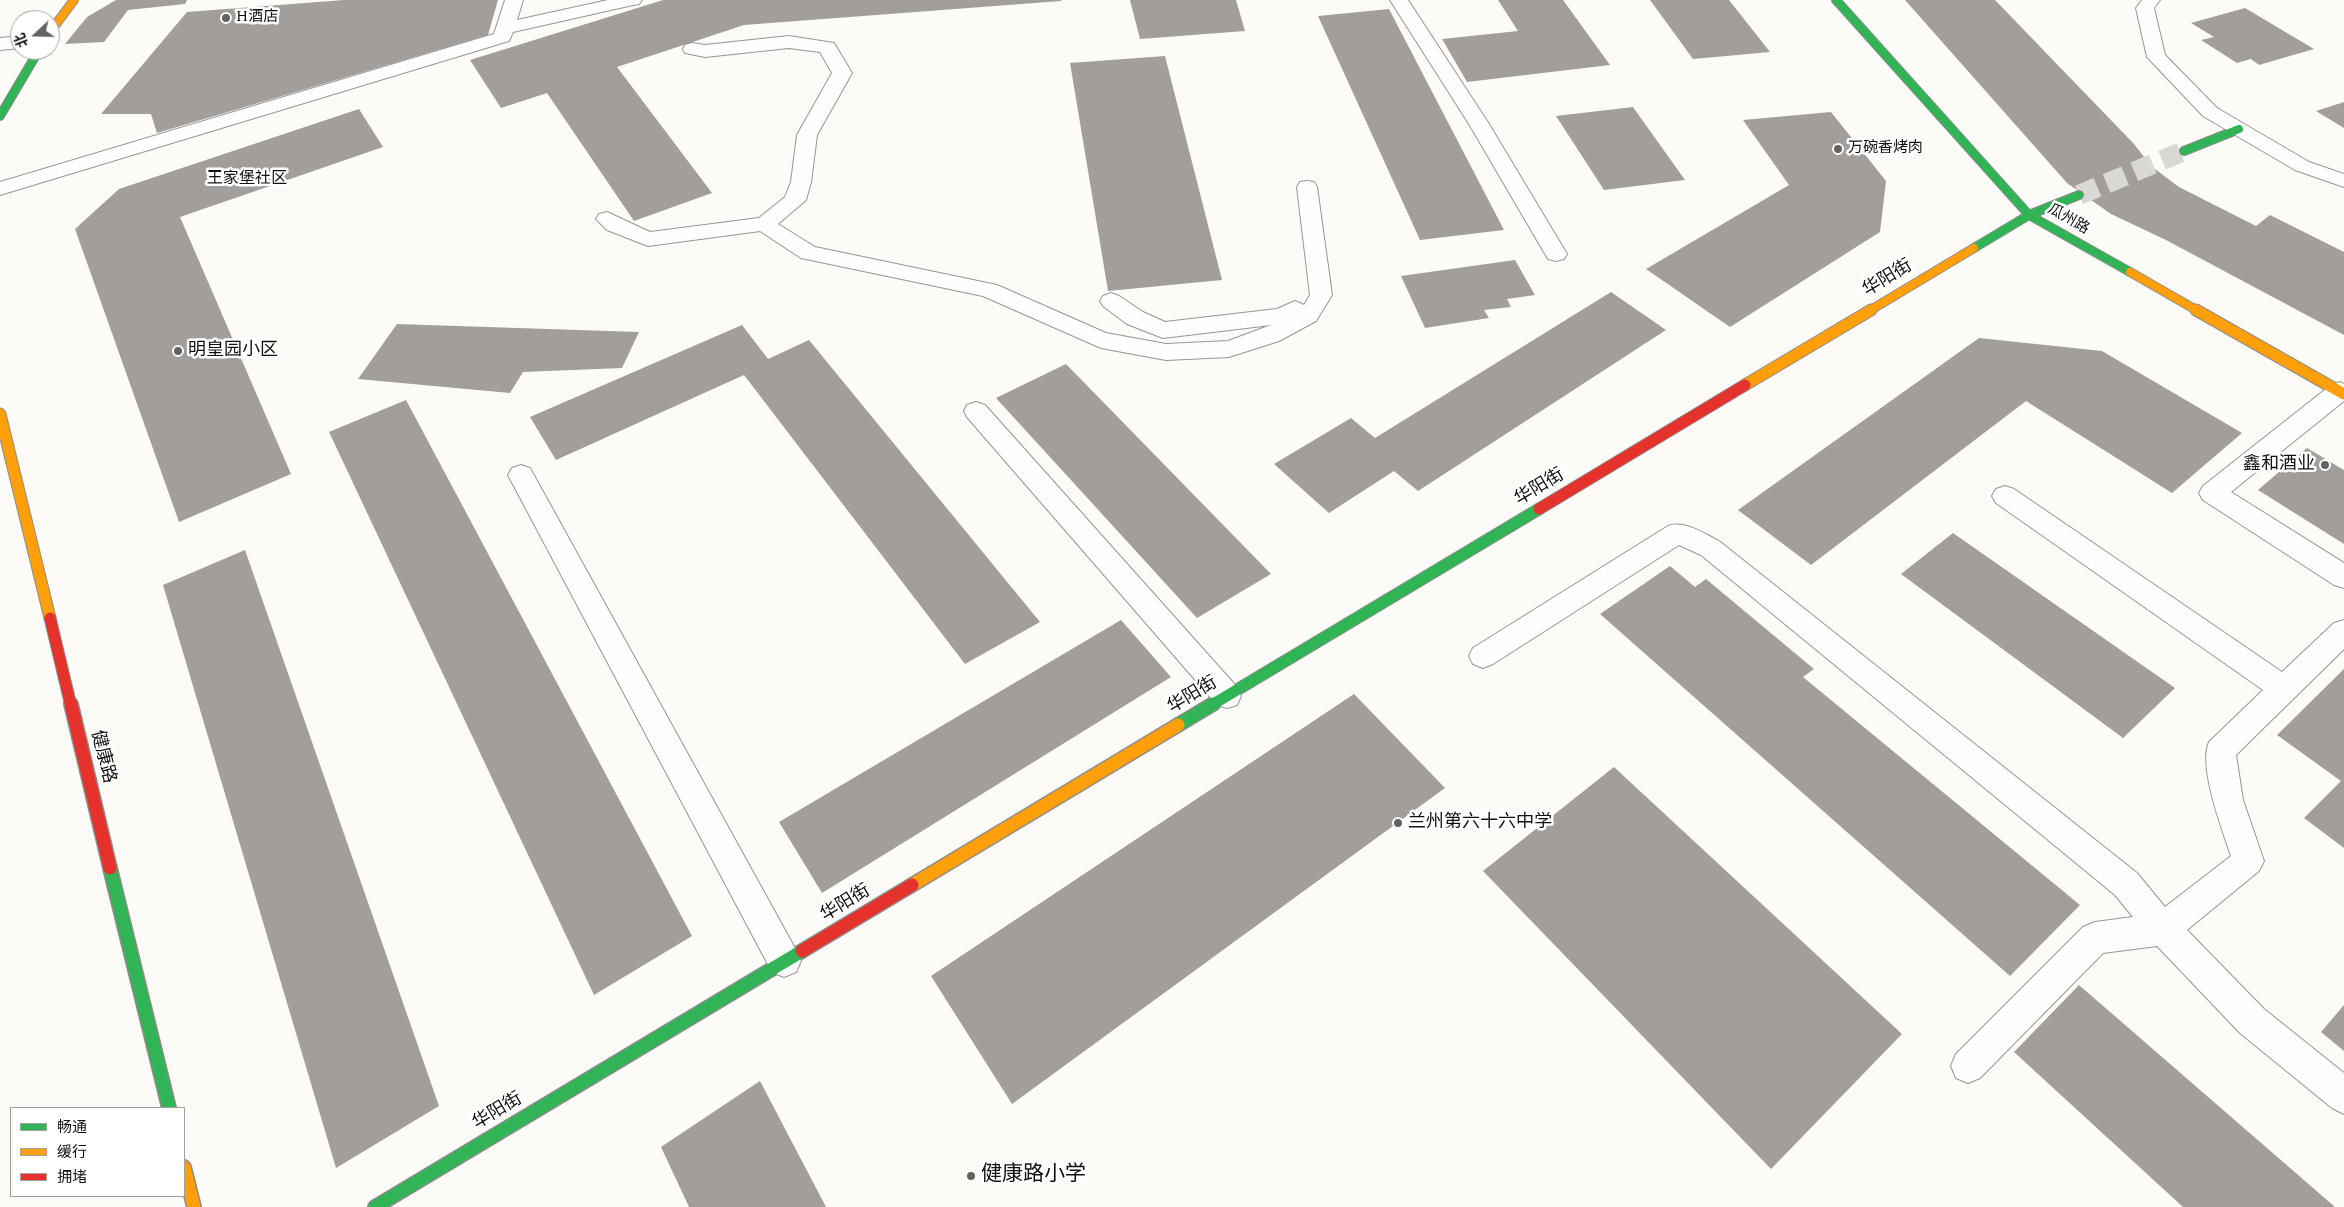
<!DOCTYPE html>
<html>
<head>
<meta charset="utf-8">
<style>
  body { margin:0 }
  #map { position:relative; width:2344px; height:1207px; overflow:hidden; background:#fdfbf7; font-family:Spectral,"Noto Sans SC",serif }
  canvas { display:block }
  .legend { position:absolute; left:10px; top:1107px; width:175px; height:90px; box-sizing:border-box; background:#fff; border:1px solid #a0a0a0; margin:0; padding:6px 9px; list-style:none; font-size:15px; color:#111 }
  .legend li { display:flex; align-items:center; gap:10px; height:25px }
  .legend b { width:25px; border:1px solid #a0a0a0 }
  .north { position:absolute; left:10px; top:10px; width:50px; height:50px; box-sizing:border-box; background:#fff; border:1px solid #a0a0a0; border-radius:50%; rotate:249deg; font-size:14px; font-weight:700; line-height:20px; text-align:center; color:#111 }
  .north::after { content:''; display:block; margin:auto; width:18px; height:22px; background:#646362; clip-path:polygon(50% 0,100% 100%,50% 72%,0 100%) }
</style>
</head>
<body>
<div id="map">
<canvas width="2344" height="1207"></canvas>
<ul class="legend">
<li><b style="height:6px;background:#30b455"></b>畅通</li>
<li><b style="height:6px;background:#ff9f0a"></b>缓行</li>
<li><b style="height:6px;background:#e5322d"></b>拥堵</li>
</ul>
<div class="north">北</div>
</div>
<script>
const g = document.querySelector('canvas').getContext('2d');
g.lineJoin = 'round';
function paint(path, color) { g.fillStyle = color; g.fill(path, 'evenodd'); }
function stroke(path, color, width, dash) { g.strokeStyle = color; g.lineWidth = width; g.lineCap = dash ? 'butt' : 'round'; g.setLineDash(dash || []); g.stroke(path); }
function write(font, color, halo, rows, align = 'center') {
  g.font = font + ' Spectral,"Noto Sans SC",serif'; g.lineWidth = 5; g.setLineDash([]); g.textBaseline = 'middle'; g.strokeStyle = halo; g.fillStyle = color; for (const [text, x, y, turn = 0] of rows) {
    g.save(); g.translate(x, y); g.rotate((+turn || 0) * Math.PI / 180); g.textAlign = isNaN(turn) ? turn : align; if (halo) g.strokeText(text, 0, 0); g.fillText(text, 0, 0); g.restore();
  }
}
paint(new Path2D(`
  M116,0h71l-2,4 -57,6 -24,32 -39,2 22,-27z
  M344,0h154l-10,35 -331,98 -6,-19h-50l86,-102z
  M663,0h398v1l-317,24 -127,42 95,126 -78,28 -87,-128 -46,15 -31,-48z
  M1130,0h106l9,31 -105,8z
  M1498,0h65l47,65 -143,17 -25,-43 76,-8z
  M1650,0h79l41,52 -77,7z
  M1905,0h90l139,144 17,22 28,21 77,39 14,-11 74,37v83l-178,-95 -55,-26 -44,-31z
  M2245,8l69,41 -55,16 -8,-6 -14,4 -36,-23 13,-3 -23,-14z
  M1389,9l115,221 -84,10 -102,-224z
  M1165,56l57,224 -114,11 -38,-228z
  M2344,102v26l-28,-17z
  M1633,107l52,73 -81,10 -48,-74z
  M359,109l24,38 -203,70 111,257 -112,48 -104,-293 44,-40z
  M1831,112l55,69 -6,51 -150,95 -84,-58 143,-84 -46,-65z
  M1515,260l20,35 -28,4 4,8 -27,3 5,8 -64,10 -24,-52z
  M1611,292l55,38 -248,161 -24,-20 -65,42 -55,-49 77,-46 24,20z
  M397,324l242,8 -17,36 -99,4 -13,21 -152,-14z
  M742,325l26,34 41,-19 231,282 -75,42 -221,-289 -188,85 -26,-43z
  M1979,338l123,13 140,82 -70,60 -146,-92 -215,164 -73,-55z
  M1066,364l205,210 -74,44 -201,-220z
  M406,400l286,536 -98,59 -265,-563z
  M2307,448l37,22v74l-86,-54z
  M1953,533l222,155 -52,50 -222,-164z
  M245,550l194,556 -103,62 -173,-583z
  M1670,566l25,21 11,-8 108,90 -11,8 277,228 -70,71 -410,-362z
  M1121,620l50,57 -349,216 -43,-71z
  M2344,669v179l-40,-30 37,-37 -64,-46z
  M1354,694l91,94 -433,316 -81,-128z
  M1614,767l288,267 -131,135 -288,-298z
  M2079,985l256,222h-152l-169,-155z
  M2344,1005v46l-23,-19z
  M760,1081l66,126h-137l-28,-60z`), '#a19e9c');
stroke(new Path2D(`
  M2079,195l105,-44`), '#dad8d4', 20, [20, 10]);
const lane = new Path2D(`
  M505,0h18l-6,20 91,-20h34l-3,4 -6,1 -120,27 -4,9 -509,154v-13l494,-148z
  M1390,0h18l81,124 78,130 -3,5 -8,2 -8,-2 -79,-135z
  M20,36v12l-20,2v-12z
  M789,36l45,7 18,30 -35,62 -6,47 -5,18 -28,24 37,23 182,38 109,48 60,11 62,-3 43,-16 -108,13 -36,-14 -24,-18 -3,-5 3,-5 8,-3 8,3 24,16 22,10 112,-13 18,-8 9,4 6,-10 -13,-108 3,-5 7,-1 7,1 3,5 15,108 -16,26 -37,20 -50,16 -63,3 -65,-12 -118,-52 -182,-38 -41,-27 -112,15 -41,-16 -11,-11 3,-5 8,-2 43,20 109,-14 26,-21 6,-15 6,-47 35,-62 -12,-21 -31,-4 -84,9 -20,-4 -2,-4 2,-4 7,-2 13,2z
  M2340,382l4,2v17l-113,91 113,71v25l-10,-3 -131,-85 -4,-7 4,-7 128,-101z
  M976,402l9,3 252,282 4,9 -4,9 -10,3 -10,-3 -250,-288 -3,-6 3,-6z
  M521,465l9,3 266,482 5,11 -5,11 -12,5 -12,-5 -264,-497 4,-7z
  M2005,486l9,3 268,183 52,-49 10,-3v29l-108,106 7,45 21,61 -5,10 -72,59 77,79 80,64v41l-12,-6 -92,-75 -83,-87 -54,7 -123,125 -12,5 -12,-5 -5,-12 5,-12 127,-127 12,-5 38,-5 -18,-22 -414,-340 -22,-10 -186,119 -10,4 -10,-4 -4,-8 4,-8 195,-122c17,-6 35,7 51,15l418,332 28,34 66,-51c-9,-27 -33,-90 -22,-114l54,-52 -267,-187 -4,-7 4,-7z`);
const street = new Path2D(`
  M2142,0h18l-6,8 11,47 52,53 92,54 35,12v13l-49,-17 -92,-54 -56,-59 -11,-49z`);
const fastFar2 = new Path2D(`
  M1836,0l193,215 101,57
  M0,116l39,-66
  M2184,151l55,-22
  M1974,248l55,-33 50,-20`);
const fastFar1 = new Path2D(`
  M1210,706l329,-197`);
const fast = new Path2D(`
  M1178,725l35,-21
  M110,868l59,240
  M375,1207l427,-256`);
const slowFar2 = new Path2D(`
  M50,32l24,-32
  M2130,272l68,39
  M1869,311l105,-63`);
const slowFar1 = new Path2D(`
  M2196,310l148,84
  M1745,385l126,-75
  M0,414l50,204`);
const slow = new Path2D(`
  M912,885l266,-160
  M184,1167l10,40`);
const jamFar1 = new Path2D(`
  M1539,509l206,-124
  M50,618l21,88`);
const jam = new Path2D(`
  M71,704l39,164
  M802,951l110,-66`);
stroke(lane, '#979695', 2);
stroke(street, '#979695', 2);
stroke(fastFar2, '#8e8d8b', 10);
stroke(fastFar1, '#8e8d8b', 13);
stroke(fast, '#8e8d8b', 16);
stroke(slowFar2, '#8e8d8b', 10);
stroke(slowFar1, '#8e8d8b', 13);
stroke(slow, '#8e8d8b', 16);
stroke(jamFar1, '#8e8d8b', 13);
stroke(jam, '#8e8d8b', 16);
paint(lane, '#fffefe');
paint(street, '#fffefe');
stroke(fastFar2, '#30b455', 8);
stroke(fastFar1, '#30b455', 11);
stroke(fast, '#30b455', 13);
stroke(slowFar2, '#ff9f0a', 8);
stroke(slowFar1, '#ff9f0a', 11);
stroke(slow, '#ff9f0a', 13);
stroke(jamFar1, '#e5322d', 11);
stroke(jam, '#e5322d', 13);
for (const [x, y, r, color] of [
  [226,18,5,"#646362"],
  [1838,149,5,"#646362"],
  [178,351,5,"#646362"],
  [2325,465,5,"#646362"],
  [1398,823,5,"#646362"],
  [971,1176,5,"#646362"]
]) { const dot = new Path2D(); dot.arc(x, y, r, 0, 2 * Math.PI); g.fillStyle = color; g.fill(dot); stroke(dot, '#fff', 2); }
write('15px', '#111', '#fff', [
  ["H酒店",236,18],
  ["万碗香烤肉",1848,149]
], 'left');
write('15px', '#111', '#fff', [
  ["瓜州路",2068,220,30]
]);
write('16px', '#111', '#fff', [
  ["王家堡社区",247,180]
]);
write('18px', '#111', '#fff', [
  ["华阳街",1888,279,-31],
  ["华阳街",1540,488,-31],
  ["华阳街",1193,696,-31],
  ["健康路",102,757,76],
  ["华阳街",846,904,-31],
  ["华阳街",498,1112,-31]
]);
write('18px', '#111', '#fff', [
  ["明皇园小区",188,351],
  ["鑫和酒业",2315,465,"right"],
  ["兰州第六十六中学",1408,823]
], 'left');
write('21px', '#111', '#fff', [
  ["健康路小学",981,1176]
], 'left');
</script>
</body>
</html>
